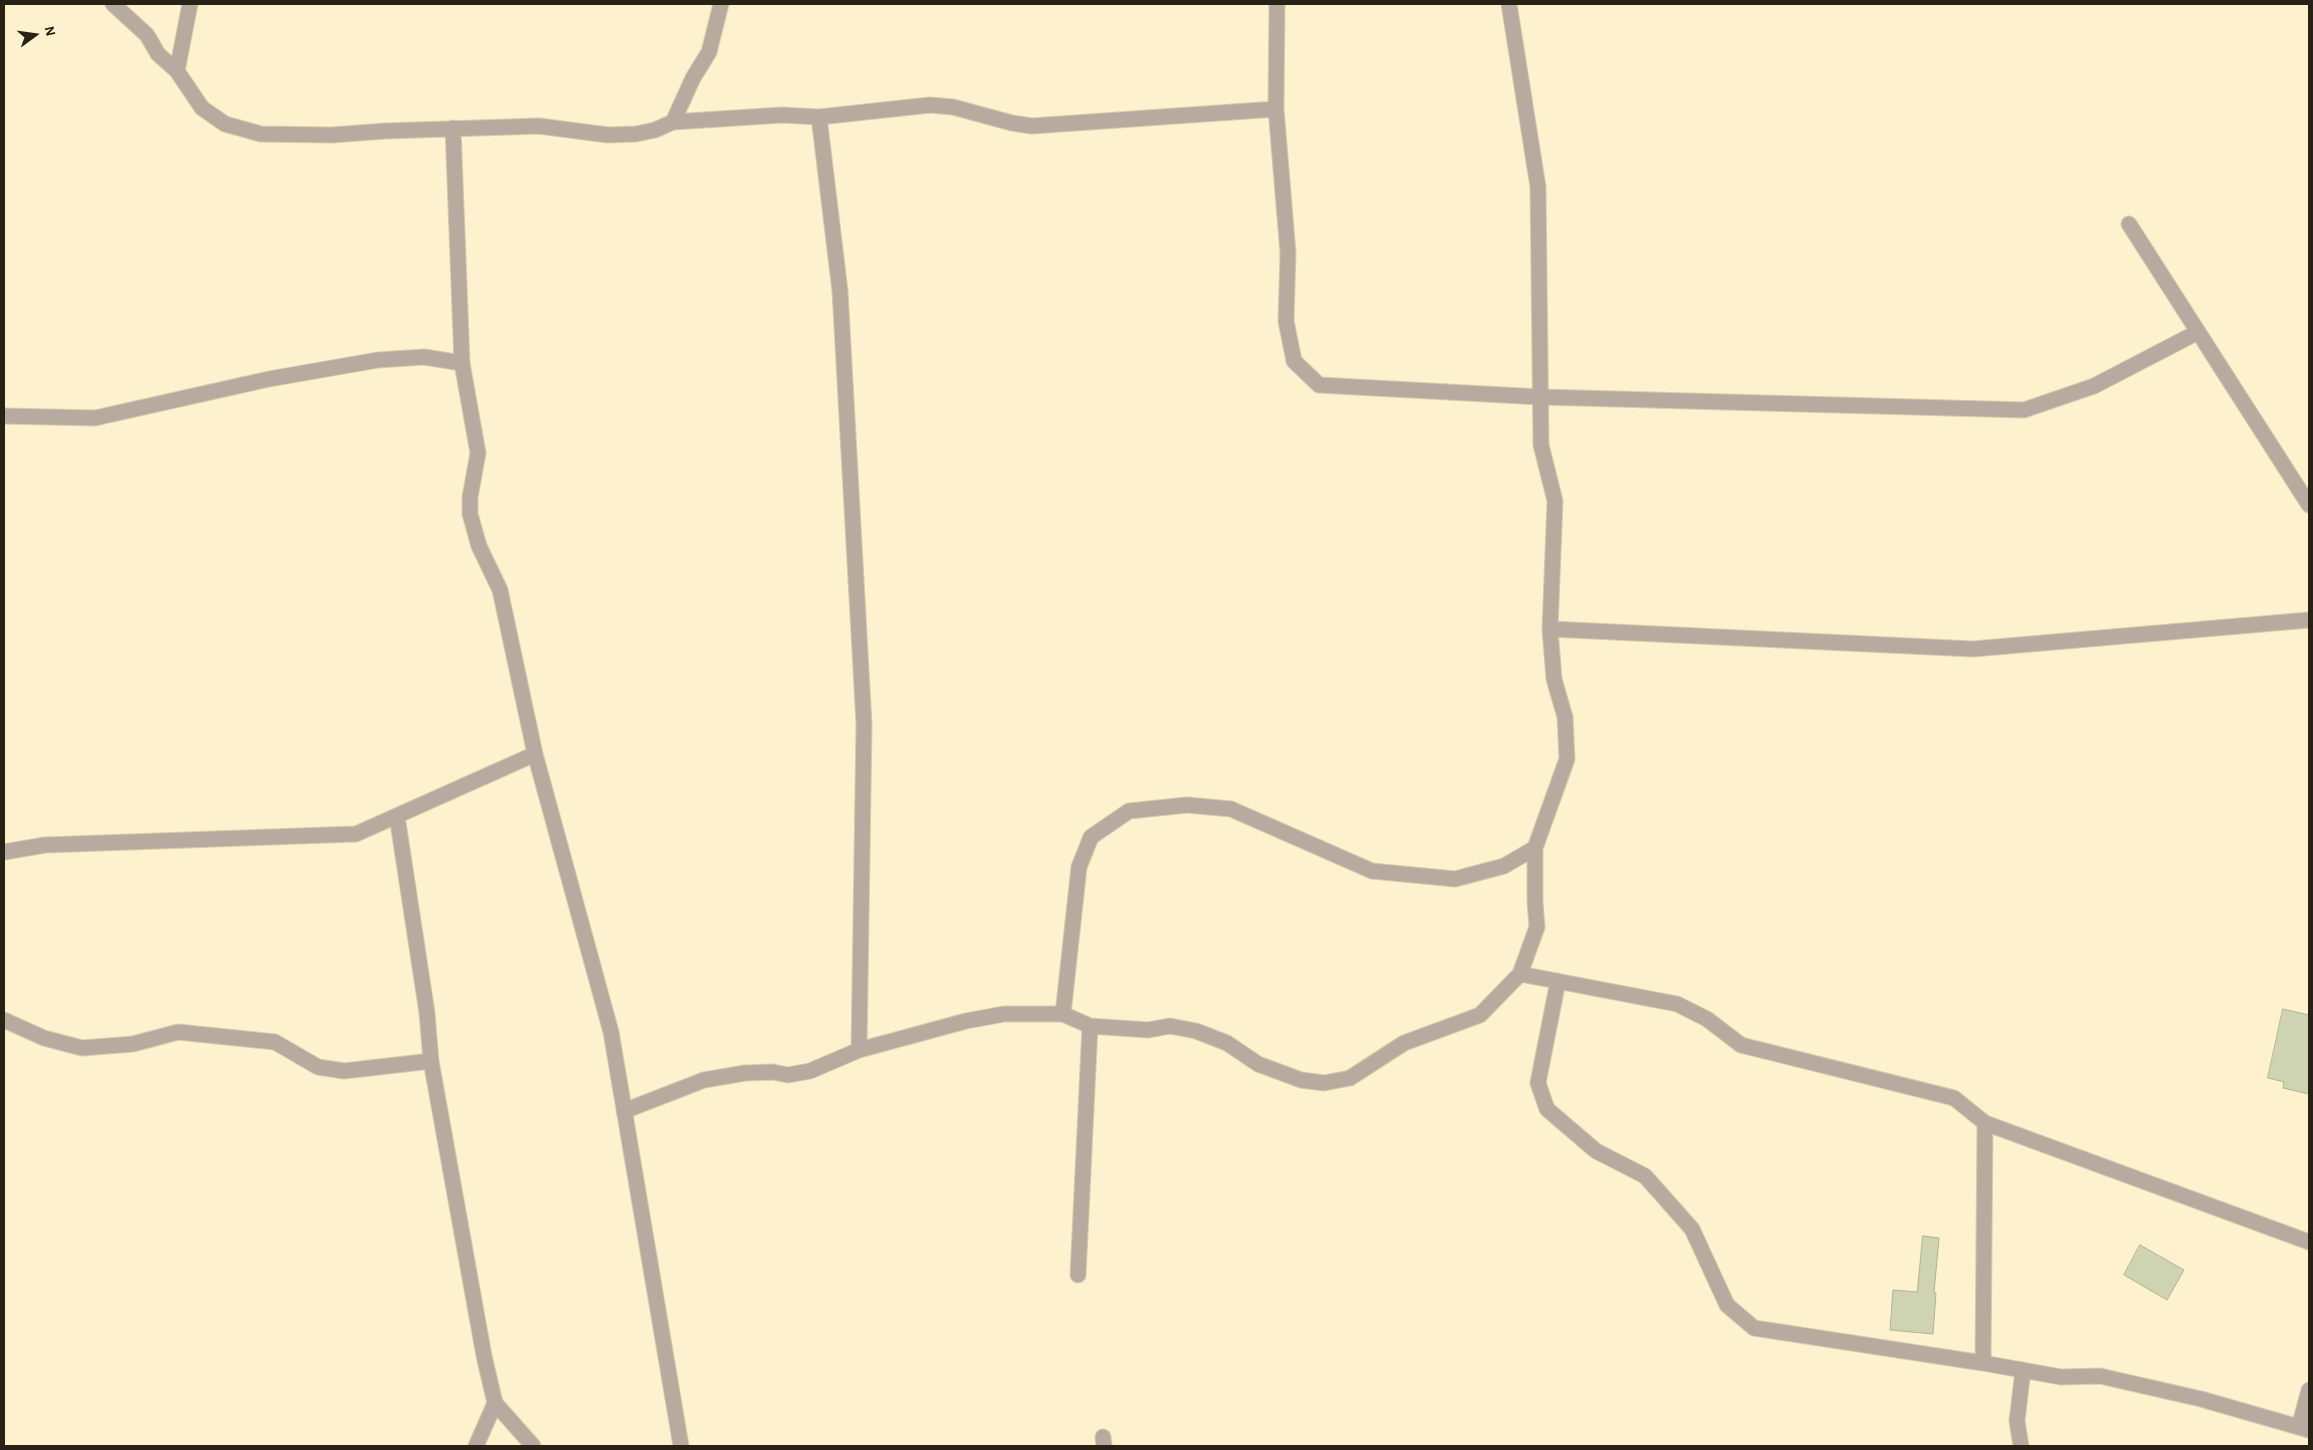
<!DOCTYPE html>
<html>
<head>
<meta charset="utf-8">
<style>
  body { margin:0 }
  #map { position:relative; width:2313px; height:1450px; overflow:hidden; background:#fdf1ce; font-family:"Alegreya Sans",sans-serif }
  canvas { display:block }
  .frame { position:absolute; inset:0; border:5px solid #272215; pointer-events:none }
  .north { position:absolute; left:10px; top:10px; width:50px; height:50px; -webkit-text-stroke:4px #fdf1ce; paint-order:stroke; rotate:76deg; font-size:14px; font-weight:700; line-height:20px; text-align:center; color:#272215 }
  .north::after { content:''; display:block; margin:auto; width:18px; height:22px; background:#272215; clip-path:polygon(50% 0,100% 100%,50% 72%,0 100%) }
</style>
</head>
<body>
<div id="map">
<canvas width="2313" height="1450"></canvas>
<div class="frame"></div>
<div class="north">N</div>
</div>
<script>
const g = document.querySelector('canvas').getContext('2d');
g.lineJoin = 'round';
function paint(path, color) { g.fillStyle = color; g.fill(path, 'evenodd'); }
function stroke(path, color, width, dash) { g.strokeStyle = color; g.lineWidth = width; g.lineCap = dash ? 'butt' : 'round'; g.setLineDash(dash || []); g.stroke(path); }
const building = new Path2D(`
  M2283,1009l26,6v79l-26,-6 1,-6 -16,-4z
  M1923,1236l16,2 -5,55h2l-3,41 -43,-4 3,-40 24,2z
  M2140,1245l44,25 -17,30 -43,-25z`);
paint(building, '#ced4b2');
stroke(building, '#aeb491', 1);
const street = new Path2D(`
  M113,4l34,31 11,19 19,17 25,37 23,16 36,10 71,1 53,-4 154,-5 69,9 28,-1 19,-4 18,-8 109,-7 37,2 111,-12 23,2 59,16 20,3 244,-17
  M1277,4l-1,105 12,144 -2,68 8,40 25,24 221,12 484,13 70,-24 104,-54
  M177,71l13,-67
  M819,117l21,174 24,433 -5,326
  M673,122l20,-44 16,-26 12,-48
  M453,128l9,235 16,90 -8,44v17l9,32 21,44 35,164 76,278 70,414
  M2129,224l180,281
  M4,416l91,2 174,-39 109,-19 46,-3 38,6
  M1550,629l423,20 336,-29
  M397,816l30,197 4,48 53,295 11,47 38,43
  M4,852l41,-7 311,-11 179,-80
  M1520,974l157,30 30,15 34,26 213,53 31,25 324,119
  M1558,981l-20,102 9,26 49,42 49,25 47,53 35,76 27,23 229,35 78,14 39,-1 101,23 108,31
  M1063,1014l16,-147 12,-30 38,-26 58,-6 44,4 141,62 83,8 49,-13 31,-18
  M4,1020l40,18 38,10 51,-4 45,-12 97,10 43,25 26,4 87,-10
  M624,1111l80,-31 41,-7 28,-1 15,3 22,-4 49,-21 107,-29 38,-7h59l27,12 58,4 22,-4 26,5 31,12 31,21 43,16 23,3 26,-5 54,-35 76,-28 40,-41 17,-47 -2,-25v-54l32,-89 -2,-42 -11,-38 -4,-50 5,-128 -14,-56 -3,-258 -29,-183
  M1078,1275l12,-249
  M1983,1363l2,-240
  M2299,1427l10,-37
  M1103,1437l1,9
  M476,1446l19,-43
  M2021,1446l-4,-25 6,-51`);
stroke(street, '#d6ccad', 17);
stroke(street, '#b7ab9f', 15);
</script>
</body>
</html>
